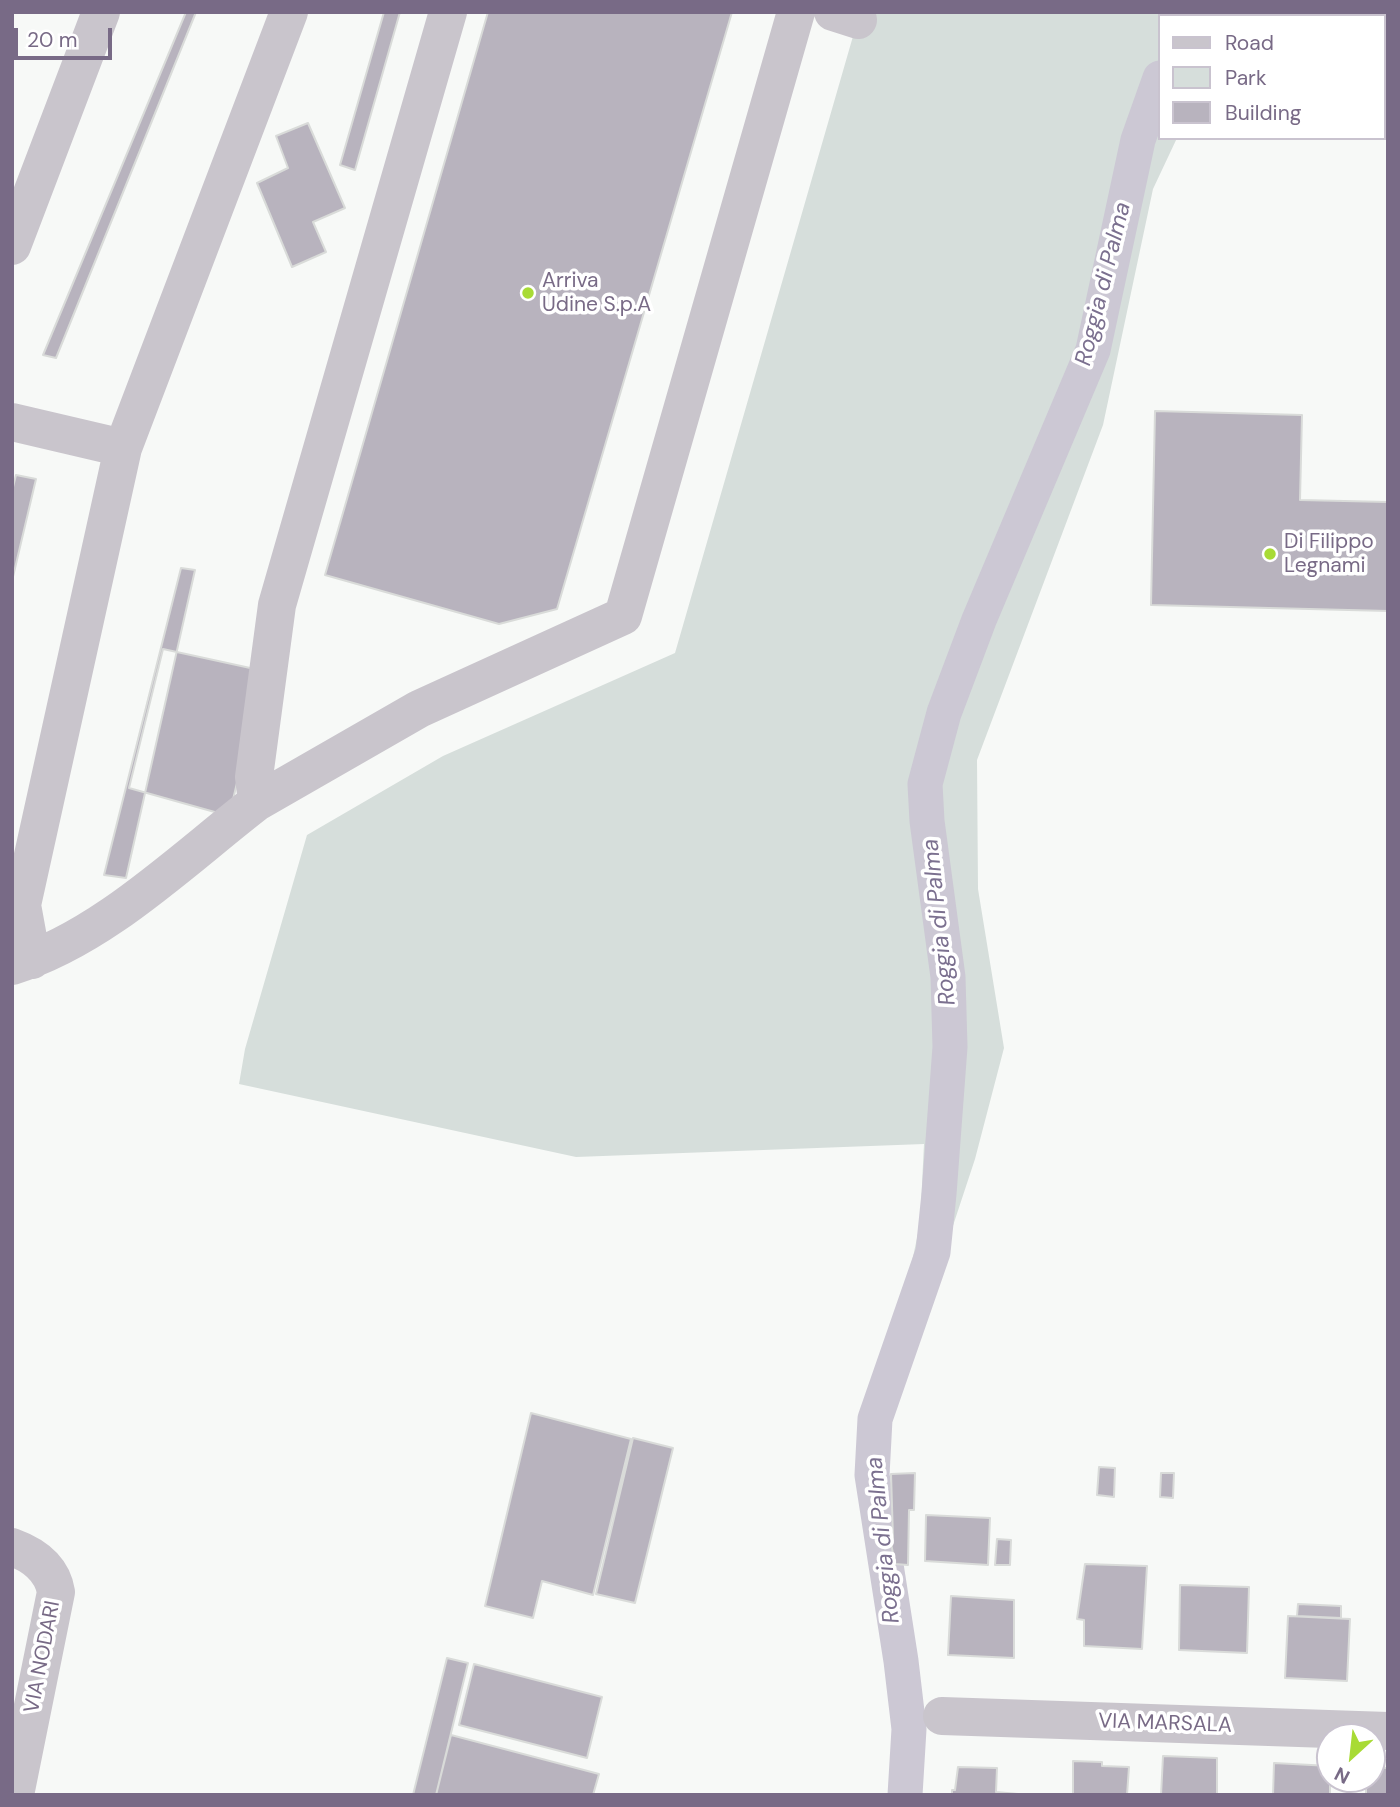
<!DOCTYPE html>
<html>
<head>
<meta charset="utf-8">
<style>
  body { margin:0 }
  #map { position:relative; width:1400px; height:1807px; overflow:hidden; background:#f7f9f7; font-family:"DM Sans",sans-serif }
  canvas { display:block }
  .frame { position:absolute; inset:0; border:14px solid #786a86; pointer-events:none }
  .legend { position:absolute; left:1158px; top:14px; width:228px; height:126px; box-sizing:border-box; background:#fff; border:2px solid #c9c3cf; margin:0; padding:9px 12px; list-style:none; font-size:21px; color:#786a86 }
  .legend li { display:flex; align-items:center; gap:14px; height:35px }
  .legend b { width:35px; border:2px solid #c9c3cf }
  .north { position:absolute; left:1316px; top:1723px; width:70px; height:70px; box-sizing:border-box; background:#fff; border:2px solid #c9c3cf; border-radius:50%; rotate:207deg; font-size:19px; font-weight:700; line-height:28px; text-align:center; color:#786a86 }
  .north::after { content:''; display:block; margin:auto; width:24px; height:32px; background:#a8db35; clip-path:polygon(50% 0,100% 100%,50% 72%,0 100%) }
  .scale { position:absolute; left:14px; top:28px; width:98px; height:32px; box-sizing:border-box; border:4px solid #786a86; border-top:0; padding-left:9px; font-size:21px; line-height:24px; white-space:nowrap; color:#786a86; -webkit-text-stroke:5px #fff; paint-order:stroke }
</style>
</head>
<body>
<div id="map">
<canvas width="1400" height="1807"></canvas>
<div class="frame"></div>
<ul class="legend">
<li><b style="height:9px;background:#c9c5cc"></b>Road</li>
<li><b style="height:19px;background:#d6dedb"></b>Park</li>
<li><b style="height:19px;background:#b8b3be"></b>Building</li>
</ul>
<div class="north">N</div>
<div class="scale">20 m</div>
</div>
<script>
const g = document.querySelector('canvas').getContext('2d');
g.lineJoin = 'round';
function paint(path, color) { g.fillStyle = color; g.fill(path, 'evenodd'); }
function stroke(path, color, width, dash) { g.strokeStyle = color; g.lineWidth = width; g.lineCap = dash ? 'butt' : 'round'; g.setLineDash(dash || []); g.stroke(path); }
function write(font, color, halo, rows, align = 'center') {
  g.font = font + ' "DM Sans",sans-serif'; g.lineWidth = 7; g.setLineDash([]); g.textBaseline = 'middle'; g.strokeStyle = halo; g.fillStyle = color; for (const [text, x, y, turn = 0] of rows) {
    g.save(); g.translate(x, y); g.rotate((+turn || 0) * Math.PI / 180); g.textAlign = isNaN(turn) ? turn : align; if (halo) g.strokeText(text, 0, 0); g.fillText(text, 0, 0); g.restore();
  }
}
paint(new Path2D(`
  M860,12h377l-1,4h-76v122h17l-24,51 -50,236 -126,335 1,129 26,159 -29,111 -33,100 -32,12 10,-47 4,-80 -348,13 -337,-73 6,-35 62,-214 136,-79 232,-103z`), '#d6dedb');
stroke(new Path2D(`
  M1186,16l2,-4
  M905,1795l4,-66 -8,-68 -29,-186 3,-56 58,-167 6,-58 11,-147 -2,-70 -21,-156 -2,-37 19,-71 35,-93 114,-270 45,-210 22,-62`), '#ccc8d4', 35);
const building = new Path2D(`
  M186,12h10l-140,346 -13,-3z
  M384,12h16l-45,158 -15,-5z
  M488,12h244l-175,597 -58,15 -174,-49z
  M308,123l37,85 -32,14 13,30 -34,15 -35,-84 31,-15 -12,-32z
  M1155,411l147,4 -2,85 88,2v109l-237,-6z
  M16,475l20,4 -24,102v-90z
  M181,568l14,2 -69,308 -22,-3z
  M163,649l101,22 -35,145 -100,-28z
  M531,1413l100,26 -38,156 -51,-14 -9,37 -48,-12z
  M633,1438l40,10 -38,155 -39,-9z
  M1099,1467l16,1 -1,29 -17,-2z
  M915,1473l-1,37h-5l-1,55 -13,-1 -5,-26h3l-2,-64z
  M1161,1473h13l-1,25 -13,-1z
  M926,1515l64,3 -2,47 -63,-4z
  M997,1539l14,1 -1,25h-15z
  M1085,1564l62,2 -5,83 -58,-3v-26l-7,-1z
  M1180,1585l69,2 -2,66 -68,-3z
  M951,1596l63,4v58l-66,-3z
  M1298,1604l43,2v12l-44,-2z
  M1288,1616l62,3 -3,62 -62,-3z
  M447,1658l21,5 -32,132h-23z
  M474,1664l128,33 -15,61 -128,-33z
  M451,1735l148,39 -6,21h-157z
  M1163,1756l54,2v37h-56z
  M1073,1761l29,1v4l27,1 -2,28h-54z
  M1274,1763l56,3v29h-57z
  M958,1767l39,1 -1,24 33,3h-77v-5h3z
  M1372,1767l16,1v27h-22v-16h6z`);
paint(building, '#b8b3be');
stroke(building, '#d9dbd9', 2);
stroke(new Path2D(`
  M833,12l25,8
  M12,246l89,-234
  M12,422l111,26
  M257,802l162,-93 204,-93 173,-604
  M32,960l-10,-55 101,-457 166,-436
  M12,966c90,-27 171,-107 245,-164l-3,-25 23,-172 171,-593
  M12,1547c22,8 40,21 44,45l-41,203
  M942,1716l446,15`), '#c9c5cc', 38);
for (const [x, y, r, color] of [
  [528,293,7,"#a8db35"],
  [1270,554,7,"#a8db35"]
]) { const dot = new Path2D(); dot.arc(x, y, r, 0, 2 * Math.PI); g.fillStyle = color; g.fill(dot); stroke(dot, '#fff', 2.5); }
write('21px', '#786a86', '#fff', [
  ["Arriva",542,281],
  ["Udine S.p.A",542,305],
  ["Di Filippo",1284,542],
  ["Legnami",1284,566]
], 'left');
write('21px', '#786a86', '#fff', [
  ["VIA NODARI",43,1657,-79],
  ["VIA MARSALA",1165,1724,2]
]);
write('italic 23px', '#7b708f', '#fff', [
  ["Roggia di Palma",1104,284,-76],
  ["Roggia di Palma",940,922,-96],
  ["Roggia di Palma",884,1540,-96]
]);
</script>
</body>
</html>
